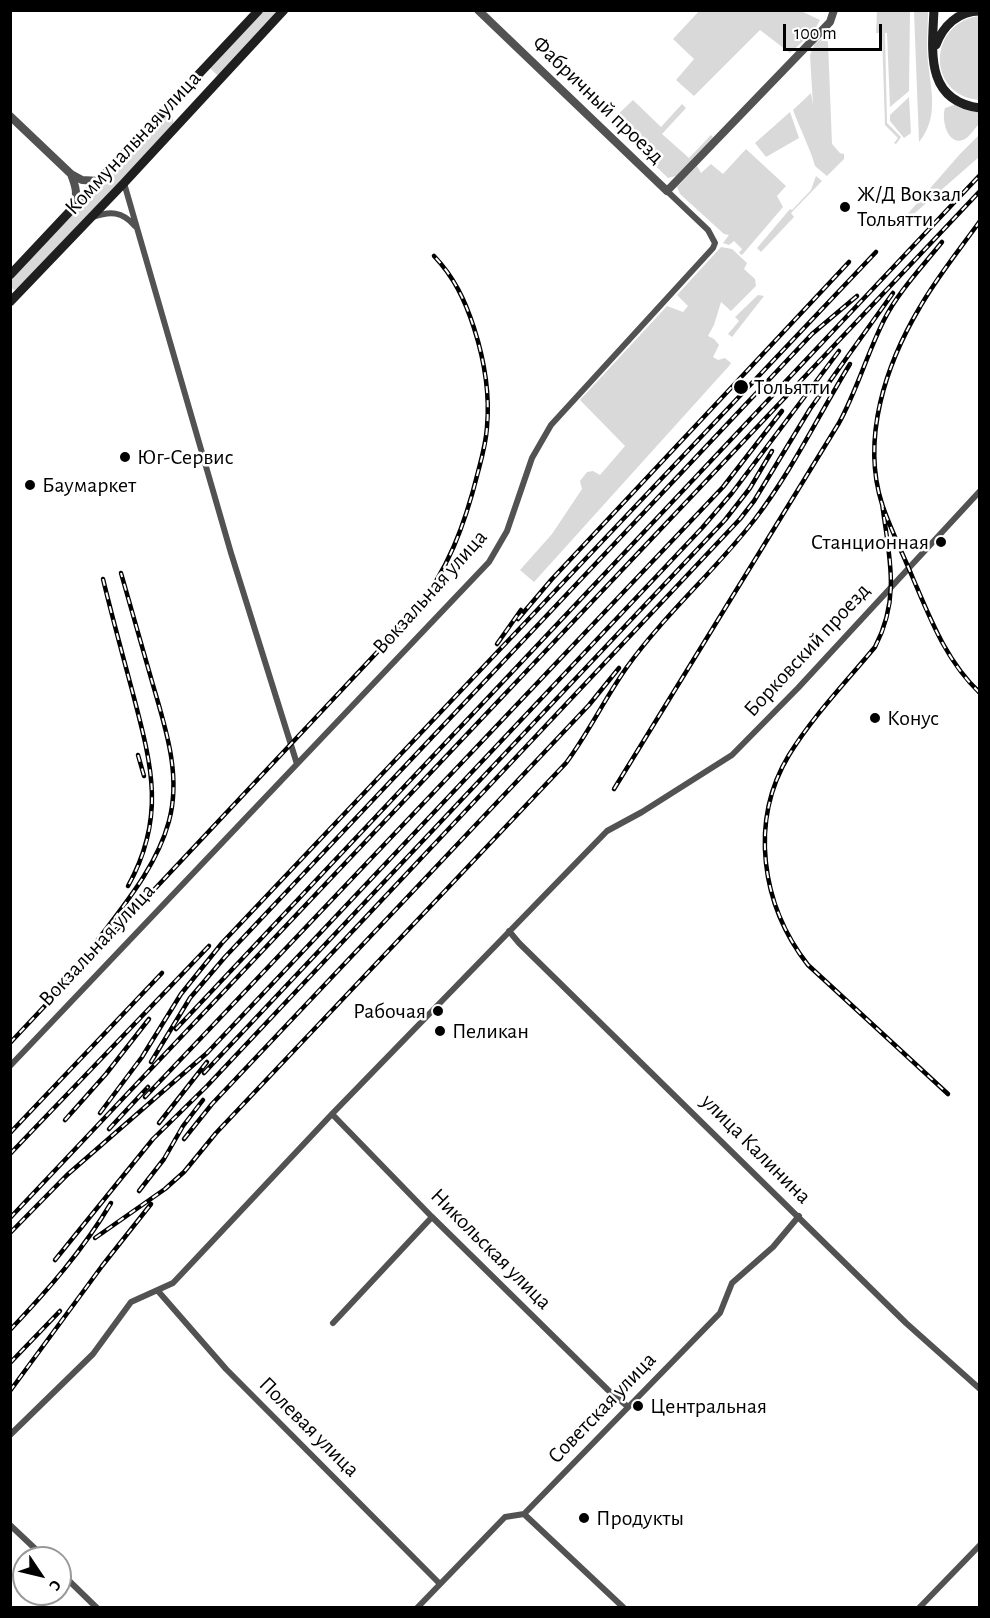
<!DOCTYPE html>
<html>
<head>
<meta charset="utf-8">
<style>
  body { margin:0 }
  #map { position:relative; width:990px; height:1618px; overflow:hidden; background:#fff; font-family:"Alegreya Sans",sans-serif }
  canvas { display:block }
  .frame { position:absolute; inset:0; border:12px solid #000; pointer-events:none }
  .north { position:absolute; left:12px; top:1546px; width:60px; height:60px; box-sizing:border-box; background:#fff; border:2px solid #999; border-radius:50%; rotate:125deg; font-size:16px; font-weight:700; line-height:24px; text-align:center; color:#000 }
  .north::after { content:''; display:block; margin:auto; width:21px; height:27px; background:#000; clip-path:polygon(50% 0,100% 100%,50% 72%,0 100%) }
  .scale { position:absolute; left:783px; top:24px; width:99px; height:27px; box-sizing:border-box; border:3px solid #000; border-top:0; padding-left:8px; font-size:18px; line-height:21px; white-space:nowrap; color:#000; -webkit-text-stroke:4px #fff; paint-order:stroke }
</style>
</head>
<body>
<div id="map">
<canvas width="990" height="1618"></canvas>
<div class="frame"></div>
<div class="north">С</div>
<div class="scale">100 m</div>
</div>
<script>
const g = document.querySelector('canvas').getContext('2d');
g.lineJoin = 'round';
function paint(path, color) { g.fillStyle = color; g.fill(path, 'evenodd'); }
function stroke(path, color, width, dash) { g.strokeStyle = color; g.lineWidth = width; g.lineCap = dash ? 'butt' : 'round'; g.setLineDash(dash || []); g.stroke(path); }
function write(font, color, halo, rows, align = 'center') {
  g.font = font + ' "Alegreya Sans",sans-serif'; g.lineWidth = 5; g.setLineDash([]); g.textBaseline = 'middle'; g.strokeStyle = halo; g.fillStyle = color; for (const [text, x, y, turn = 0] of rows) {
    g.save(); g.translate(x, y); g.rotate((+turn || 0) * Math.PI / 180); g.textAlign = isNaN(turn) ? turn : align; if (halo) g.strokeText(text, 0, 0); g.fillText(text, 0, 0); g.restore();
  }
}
paint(new Path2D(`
  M700,10l101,1 19,9 -6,11 -24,22 -30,-23 -66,66 -18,-16 18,-21 -21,-20z
  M264,11h16l-62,65 -8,-8z
  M877,11h33l-1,80 -19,16 -3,-74h-2l2,90 14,14 -5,7 -2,-1 4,-5 -13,-13 -3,-92h-6z
  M914,11h14c0,16 -2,34 0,51 3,28 11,56 -9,80z
  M979,16h1l-1,84c-53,-5 -51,-77 0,-84z
  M823,38l5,4 4,102 8,9 4,1v5l-17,17 -12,-10c-5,-18 -15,-37 -22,-56l18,-17 2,13 -3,-51 5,-12z
  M909,97l2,36 -7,5 -14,-17v-6z
  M633,100l28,27 21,-23 4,4 -24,26 27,24 22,-23 2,2 -37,39 -8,2 -58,-56z
  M954,105l25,7v12c-4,4 -9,12 -14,15 -17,9 -24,-19 -20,-31z
  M790,112l9,26 -33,19 -11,-14z
  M168,115l5,3v7l-155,163 -4,2 -3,-3 -1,-7 154,-164z
  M979,135v22l-71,62 -3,-2 55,-63z
  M746,149l40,37 -9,10 6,11 -41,48 -3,-2 3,-4 -8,-8 -5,4 -6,-2 6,-8 -5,-1 -44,-40 -3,-7 20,-21 4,7 10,-9 12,10z
  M816,176l6,5 -31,32 3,4 -33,35 -4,-4 33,-39 2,1 19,-20z
  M721,247l11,2 15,14 -3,6 11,10 1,7 -25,25 -10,-9 -7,23 -6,11 6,3 5,6 -6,12 5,3 7,-2 6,5 -2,3 -195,216 -14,-12 32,-36 30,-45 -2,-8 7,-9 6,-1 7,4 25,-29 -45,-46 87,-94 16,6 5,-6 -11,-11z
  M758,295l6,1 -32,41 -4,-3 11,-13 -4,-4z`), '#d9d9d9');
stroke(new Path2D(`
  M124,183l107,370 66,211
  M93,217c17,-6 29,-6 42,9
  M509,931l10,12 387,380 74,66
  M10,1066l479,-504 18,-31 25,-73 19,-33 162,-177 2,-5 -7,-13 -41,-39
  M332,1114l100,103 176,173 19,16
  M158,1291l68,78 214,215
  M333,1323l99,-106
  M10,1435l83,-81 38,-52 42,-19 159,-169 275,-283 35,-19 90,-57 66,-67 182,-197
  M524,1514l100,94
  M10,1525l35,33
  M60,1572l37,36
  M417,1608l88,-91 19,-3 196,-201 12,-30 41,-36 26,-31
  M919,1608l61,-63`), '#525252', 6);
stroke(new Path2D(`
  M478,10l189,181 163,-169 4,-12
  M10,116l61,58 11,6 18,1
  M71,174c5,13 7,21 3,33`), '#525252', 8);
stroke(new Path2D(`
  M934,10c-2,42 -9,91 46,98
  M936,45c7,-19 22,-34 44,-34
  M10,275l249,-265
  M10,302l114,-119 160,-173`), '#1f1f1f', 9);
const rail = new Path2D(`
  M980,221c-20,28 -43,56 -60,86 -34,57 -59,131 -38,197 8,24 20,48 30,72 18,42 34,85 68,117
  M882,503c7,54 19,94 -7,144 -29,35 -62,69 -86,108 -40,66 -28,150 19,210l140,129
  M103,579c9,37 19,74 29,111 19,73 35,126 -4,196
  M518,619l34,-40 297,-317
  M497,644l24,-34
  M138,755l6,21
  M614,789l225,-366c18,-33 28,-69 45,-103 14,-28 38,-53 58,-78
  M97,941c27,-36 60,-75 72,-120 13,-48 -5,-97 -18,-143 -10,-35 -20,-70 -30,-105
  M176,1029l804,-854
  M10,1043l404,-430c34,-42 51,-89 64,-141 4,-15 8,-29 9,-45 3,-33 -3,-68 -13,-99 -9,-28 -20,-51 -40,-72
  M151,1062l39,-64 35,-41 587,-623 45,-38
  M204,1073l521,-553 25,-32 22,-37
  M145,1097l578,-610 59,-76
  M100,1113l42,-56 39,-63 41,-51 654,-691
  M65,1120l41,-46 43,-55
  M159,1123l48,-61
  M109,1129l39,-42
  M10,1133l152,-160
  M184,1139l28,-35 377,-399 30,-37
  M10,1154l199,-208
  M139,1191l25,-32 19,-33 20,-26
  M10,1218l970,-1027
  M10,1233l57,-58 140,-122 495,-525 30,-35 107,-142
  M95,1238l70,-49 19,-17 32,-39 350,-370c23,-31 39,-65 61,-96 38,-53 88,-96 128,-148 37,-48 63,-103 95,-155
  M55,1260l98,-121 54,-53 533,-567 14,-18 56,-92 83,-116
  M10,1330c38,-40 73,-80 101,-127
  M10,1363l50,-52
  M10,1391l92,-125 49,-62`);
stroke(rail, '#000', 4.5);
stroke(rail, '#fff', 2, [7]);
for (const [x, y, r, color] of [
  [845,207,6,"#000"],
  [741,387,8,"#000"],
  [125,457,6,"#000"],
  [30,485,6,"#000"],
  [941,542,6,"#000"],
  [875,718,6,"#000"],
  [438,1011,6,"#000"],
  [440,1031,6,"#000"],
  [638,1406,6,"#000"],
  [584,1518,6,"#000"]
]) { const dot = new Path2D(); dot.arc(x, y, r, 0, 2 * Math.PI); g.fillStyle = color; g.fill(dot); stroke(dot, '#fff', 2); }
write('22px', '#000', '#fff', [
  ["Фабричный проезд",598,100,44],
  ["Коммунальная улица",133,143,-47],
  ["Вокзальная улица",430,592,-48],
  ["Борковский проезд",807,650,-47],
  ["Вокзальная улица",97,945,-47],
  ["улица Калинина",756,1149,45],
  ["Никольская улица",491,1249,45],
  ["Советская улица",602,1408,-46],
  ["Полевая улица",309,1427,45]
]);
write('22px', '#000', '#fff', [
  ["Ж/Д Вокзал",857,194],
  ["Тольятти",857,219],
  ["Тольятти",754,387],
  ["Юг-Сервис",137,457],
  ["Баумаркет",42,485],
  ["Станционная",929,542,"right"],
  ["Конус",887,718],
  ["Рабочая",426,1011,"right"],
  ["Пеликан",452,1031],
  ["Центральная",650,1406],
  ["Продукты",596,1518]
], 'left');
</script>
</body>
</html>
